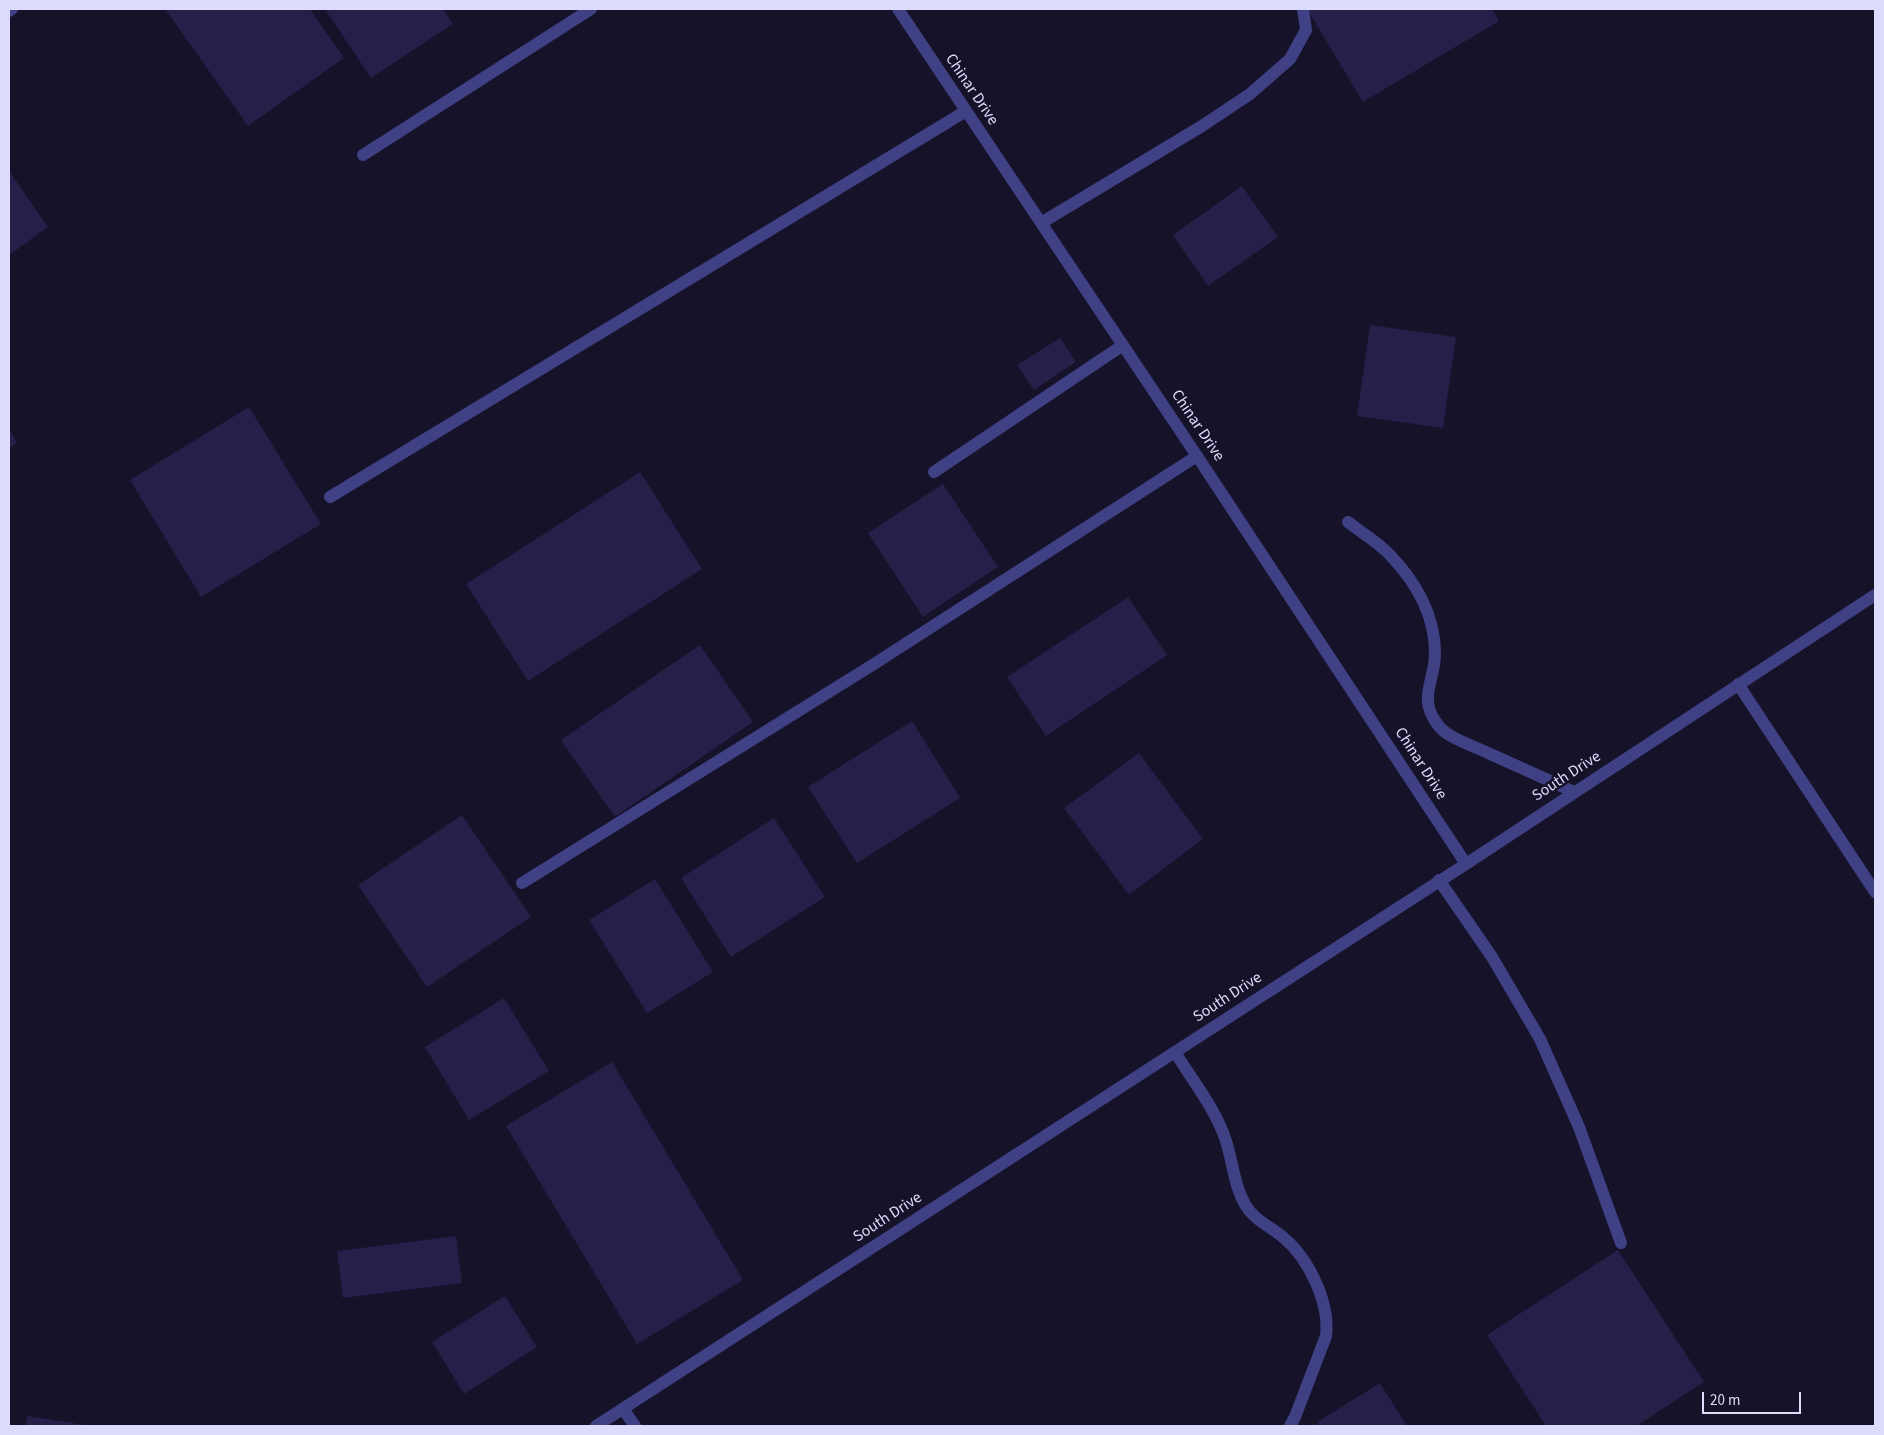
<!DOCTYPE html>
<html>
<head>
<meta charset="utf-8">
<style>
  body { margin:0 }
  #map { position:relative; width:1884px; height:1435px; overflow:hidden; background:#151229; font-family:"Source Sans 3",sans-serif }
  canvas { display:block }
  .frame { position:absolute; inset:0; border:10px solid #dedcfd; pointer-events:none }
  .scale { position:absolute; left:1702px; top:1392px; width:99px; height:22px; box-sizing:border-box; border:2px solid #dedcfd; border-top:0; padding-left:6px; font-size:15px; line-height:18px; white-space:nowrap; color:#dedcfd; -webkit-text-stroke:4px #151229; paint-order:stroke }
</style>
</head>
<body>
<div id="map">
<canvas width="1884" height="1435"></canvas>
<div class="frame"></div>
<div class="scale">20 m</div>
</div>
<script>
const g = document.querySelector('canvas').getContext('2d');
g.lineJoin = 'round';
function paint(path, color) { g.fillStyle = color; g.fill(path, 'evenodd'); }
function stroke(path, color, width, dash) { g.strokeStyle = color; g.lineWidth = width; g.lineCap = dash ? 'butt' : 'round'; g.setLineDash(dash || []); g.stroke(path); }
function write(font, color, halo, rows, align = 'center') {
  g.font = font + ' "Source Sans 3",sans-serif'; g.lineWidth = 5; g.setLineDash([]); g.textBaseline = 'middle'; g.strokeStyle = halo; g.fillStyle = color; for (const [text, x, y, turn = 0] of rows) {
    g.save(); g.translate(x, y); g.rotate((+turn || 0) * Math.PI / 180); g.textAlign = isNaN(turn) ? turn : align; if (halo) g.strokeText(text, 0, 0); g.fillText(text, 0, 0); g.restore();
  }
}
paint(new Path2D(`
  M165,9h145l34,49 -96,68z
  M325,9h118l10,15 -82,54z
  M1307,9h185l7,12 -136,81z
  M9,171l39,56 -39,28z
  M1242,186l36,51 -70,49 -35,-51z
  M1370,325l86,12 -13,91 -86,-12z
  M1060,338l16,24 -42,28 -17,-25z
  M249,407l72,117 -120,73 -71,-117z
  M9,429l8,14 -8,5z
  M640,472l62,97 -174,112 -62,-97z
  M943,484l55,83 -75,50 -55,-84z
  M1128,597l39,58 -121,81 -39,-59z
  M700,645l53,77 -138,95 -54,-77z
  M912,721l48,77 -103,65 -49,-76z
  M1139,753l64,86 -74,56 -65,-87z
  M462,815l69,102 -104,70 -69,-102z
  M774,818l51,79 -94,60 -50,-79z
  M655,879l58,93 -66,41 -58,-93z
  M504,998l45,73 -80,49 -44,-73z
  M612,1062l131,218 -106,64 -131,-218z
  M456,1236l6,47 -119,15 -6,-47z
  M1618,1250l86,132 -68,44h-90l-59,-91z
  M505,1296l32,51 -73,47 -32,-52z
  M1380,1383l27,43h-88l-2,-4z
  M27,1416l58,9v1h-59z`), '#261f49');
stroke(new Path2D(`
  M898,9l299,447 269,408
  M9,11l3,-2
  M363,155l228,-146
  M1041,223l161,-97 48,-32 40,-35 16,-29 -3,-21
  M934,472l189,-127
  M330,497l636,-386
  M1348,522c14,11 30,20 42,33 25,26 45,60 45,98 0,29 -18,45 3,72 9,13 36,21 50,28 29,13 58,26 86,39
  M1738,684l137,208
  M1439,880l53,77 48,82 39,88 42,116
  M522,883l352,-219 323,-208
  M1175,1052c17,28 41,57 51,89 7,22 8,45 20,65 9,15 26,21 38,32 25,21 46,65 42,98l-31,81 -5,9
  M623,1409l12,17
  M596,1426l870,-562 409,-269`), '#404185', 12);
write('16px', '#dedcfd', '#151229', [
  ["Chinar Drive",971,90,56],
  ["Chinar Drive",1197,426,56],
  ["Chinar Drive",1420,764,57],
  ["South Drive",1567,777,-33],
  ["South Drive",1228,998,-33],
  ["South Drive",888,1218,-33]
]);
</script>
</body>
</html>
